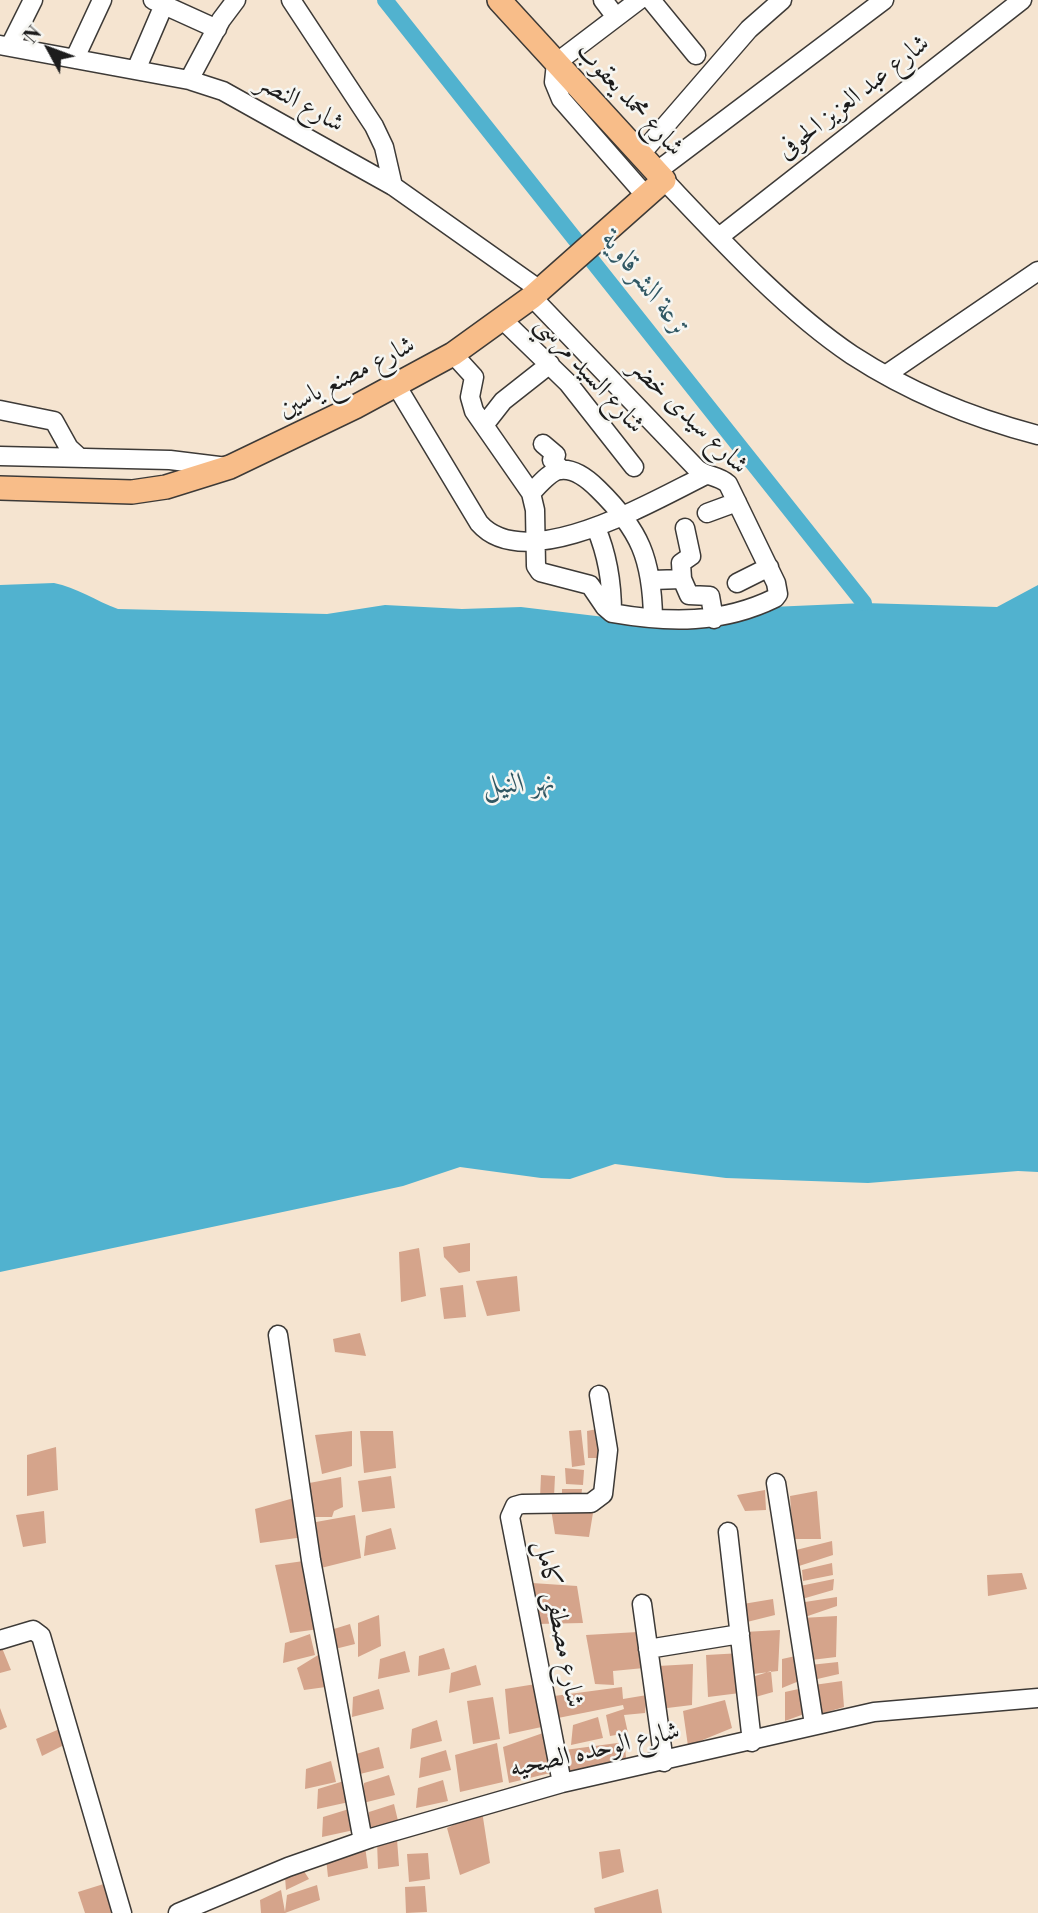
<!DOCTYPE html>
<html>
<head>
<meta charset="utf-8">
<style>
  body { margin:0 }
  #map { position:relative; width:1038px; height:1913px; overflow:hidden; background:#f5e4d0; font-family:"Libre Bodoni",serif }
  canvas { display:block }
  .north { position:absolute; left:14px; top:14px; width:70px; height:70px; -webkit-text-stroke:5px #f6f6f2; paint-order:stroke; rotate:311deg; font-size:19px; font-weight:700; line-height:28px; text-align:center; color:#1c1c1c }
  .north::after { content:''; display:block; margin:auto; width:24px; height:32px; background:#1c1c1c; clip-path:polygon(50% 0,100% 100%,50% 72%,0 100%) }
</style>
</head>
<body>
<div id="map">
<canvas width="1038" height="1913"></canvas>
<div class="north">N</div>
</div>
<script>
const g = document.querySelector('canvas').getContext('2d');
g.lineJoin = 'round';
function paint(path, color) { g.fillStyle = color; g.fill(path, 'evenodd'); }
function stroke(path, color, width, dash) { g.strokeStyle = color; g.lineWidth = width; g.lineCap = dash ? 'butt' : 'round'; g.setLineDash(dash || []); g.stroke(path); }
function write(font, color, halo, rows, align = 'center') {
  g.font = font + ' "Libre Bodoni",Amiri,serif'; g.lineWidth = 5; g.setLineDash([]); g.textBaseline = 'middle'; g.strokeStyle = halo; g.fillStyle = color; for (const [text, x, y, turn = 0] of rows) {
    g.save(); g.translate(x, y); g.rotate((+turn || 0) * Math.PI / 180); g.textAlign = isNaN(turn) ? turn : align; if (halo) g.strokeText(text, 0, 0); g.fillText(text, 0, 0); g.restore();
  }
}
paint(new Path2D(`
  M54,583c22,4 42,18 64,26l209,5 58,-9 77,4 59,-2 150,18h51l49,-18 93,-4 133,4 41,-22v587l-20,-1 -150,12 -142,-5 -111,-14 -45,15 -29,-1 -81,-11 -57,19 -78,17 -325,69v-687z`), '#51b2cf');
stroke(new Path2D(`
  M385,0l479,603`), '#51b2cf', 16);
paint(new Path2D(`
  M470,1243v28l-11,2 -15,-16 -1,-10z
  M419,1248l7,48 -25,6 -2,-50z
  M517,1276l3,35 -33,5 -11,-35z
  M463,1285l3,32 -22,2 -4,-31z
  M360,1333l6,23 -31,-4 -2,-13z
  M597,1429l4,29h-13l-1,-27z
  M581,1430l4,35 -13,2 -3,-36z
  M352,1431v35l-30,8 -7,-39z
  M360,1431h33l3,37 -32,5z
  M56,1447l2,43 -31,6v-41z
  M565,1468l19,2 -1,15 -17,-1z
  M541,1475l14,1 -1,21 -14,1z
  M391,1476l4,32 -33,4 -4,-31z
  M341,1477l2,30 -9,4 -2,6h-25l-3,-33z
  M562,1489h20l-1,10 -19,-3z
  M765,1490l1,20 -21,1 -8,-16z
  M817,1491l4,48h-28l-3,-43z
  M301,1496l3,41 -44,6 -5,-34z
  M551,1509l42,4 -4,24 -34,-3z
  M44,1511l2,32 -23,4 -7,-32z
  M355,1515l6,43 -40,10 -5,-46z
  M391,1528l5,21 -32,7 2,-20z
  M832,1541l1,14 -34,11 -3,-16z
  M311,1560l15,68 -36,5 -15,-68z
  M832,1563l1,12 -30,6 -1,-11z
  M1022,1573l5,16 -39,7 -1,-21z
  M834,1579l-1,11 -31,9 -2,-13z
  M532,1583l45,3 6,37 -47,1z
  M837,1597v9l-35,12 3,-16z
  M773,1599l2,16 -32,8v-19z
  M379,1615l2,31 -23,11v-34z
  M837,1616l-1,41 -33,4 -1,-43z
  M350,1624l5,20 -32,8 1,-20z
  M780,1630l-2,41 -33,4 -1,-43z
  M638,1632l6,36 -31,3 1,14 -19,-1 -9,-49z
  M310,1634l5,21 -32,8 2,-20z
  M0,1643l11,27 -11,3z
  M444,1648l6,21 -32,7 1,-20z
  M405,1651l5,21 -32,7 2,-20z
  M323,1652l10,34 -29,4 -7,-22z
  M742,1653l-2,40 -32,4 -2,-42z
  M800,1655l4,24 -22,9v-29z
  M838,1662l1,12 -26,6 -3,-15z
  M693,1664l-1,41 -33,4 -1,-43z
  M476,1665l5,20 -32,8 2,-20z
  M771,1671l2,21 -21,6 -3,-20z
  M842,1681l2,26 -27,8 -3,-30z
  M542,1683l9,42 -42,9 -4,-45z
  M622,1687l1,12 24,-4 -2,18 -21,2 4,18 -18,3 -4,-21 18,-6 -1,-4 -65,13 -4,-22z
  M803,1688l4,25 -22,8v-29z
  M379,1689l5,20 -32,8 1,-20z
  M493,1697l7,42 -27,5 -6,-43z
  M725,1700l7,28 -44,18 -5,-35z
  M0,1708l7,19 -7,3z
  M598,1717l5,21 -32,7 2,-20z
  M437,1720l5,21 -32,8 2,-20z
  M62,1728l4,16 -24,12 -6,-17z
  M543,1733l7,40 -41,10 -6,-36z
  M625,1742l1,18 -65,13 -4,-22z
  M497,1743l6,39 -43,10 -5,-37z
  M379,1747l5,21 -32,8 1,-21z
  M446,1750l5,20 -32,8 2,-20z
  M331,1761l5,21 -31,7 1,-20z
  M389,1775l6,20 -32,8 1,-20z
  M443,1780l5,21 -32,7 2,-20z
  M344,1781l5,21 -32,7 1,-20z
  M394,1804l5,21 -32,7 2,-20z
  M349,1809l5,21 -32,7 1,-20z
  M482,1811l8,52 -30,12 -13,-47z
  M397,1839l2,27 -21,3 -1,-28z
  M365,1846l3,22 -40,9 -2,-19z
  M620,1849l4,23 -22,7 -3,-27z
  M428,1853l2,26 -21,3 -2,-28z
  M302,1868l7,11 -23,11 -1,-13z
  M110,1882l8,31h-33l-7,-21z
  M317,1885l3,15 -35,13h-24l-1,-13 21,-10 4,22 2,-17z
  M425,1886l2,26 -21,1 -1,-26z
  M658,1889l4,24h-67l-1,-5z`), '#d5a48b');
const minor = new Path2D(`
  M153,0l64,29
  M291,0l83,126 10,21 9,39
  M603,0l13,17
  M639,0l-83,63 -2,19 7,17 85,97
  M651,0l45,55
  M0,45l189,35 34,11 170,95 147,104
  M10,46l23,-46
  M75,58l27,-58
  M136,70l30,-70
  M189,80l32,-60 15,-20
  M640,155l109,-126 33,-29
  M656,172l228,-172
  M664,180c56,59 121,130 188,175 57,37 120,63 186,80
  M719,237l303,-237
  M503,320l65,63 66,84
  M453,354l21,23 -4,20 4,14 57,82 4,17 1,56 4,6 50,13 15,22 7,6c57,10 110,11 163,-15l3,-4 -2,-11 -48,-99c-10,-9 -21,-7 -31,-15l-165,-172
  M887,374l151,-103
  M396,385l83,138c47,54 177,-24 227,-48
  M0,410l54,11 15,27 11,10
  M485,424l18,-23 47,-37
  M543,444l13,11 -4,5 9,9
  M0,456l170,4 57,7
  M531,493c7,-7 19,-22 29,-23 14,-2 29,10 38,19 42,41 54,70 55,129
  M707,513l30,-11
  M596,528c12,28 16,54 16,85
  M682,579l-1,-16 10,-7 -6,-28
  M652,580l30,-1 7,16 21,1 4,23
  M737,583l32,-16
  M278,1335l33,225 52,281
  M776,1483l38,241
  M728,1532l24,210
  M642,1604l22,158
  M0,1640l33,-10 8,6 81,277
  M648,1649l92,-15
  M562,1783l-52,-266 5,-11 7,-2 69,-1 12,-9 5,-44 -9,-55
  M178,1913l110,-46 83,-29 191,-55 312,-71 164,-14`);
const major = new Path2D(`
  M0,488l132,4 34,-5 64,-20 125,-60 98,-53 79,-57 132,-117 -165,-180`);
stroke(minor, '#3d3a37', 21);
stroke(major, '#3d3a37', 26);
stroke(minor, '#fff', 18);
stroke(major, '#f8bd89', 23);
write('26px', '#1c1c1c', '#f6f6f2', [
  ["شارع عبد العزيز الحوفى",854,98,-38],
  ["شارع محمد يعقوب",629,100,47],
  ["شارع النصر",300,104,29],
  ["شارع السيد مرسي",589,375,48],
  ["شارع مصنع ياسين",347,378,-27],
  ["شارع سيدى خضر",688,417,44],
  ["شارع مصطفى كامل",558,1624,79],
  ["شارع الوحده الصحيه",595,1751,-13]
]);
write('italic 28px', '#315864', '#f6f6f2', [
  ["ترعة الشرقاوية",645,285,52],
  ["نهر النيل",519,785,-3]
]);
</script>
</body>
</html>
